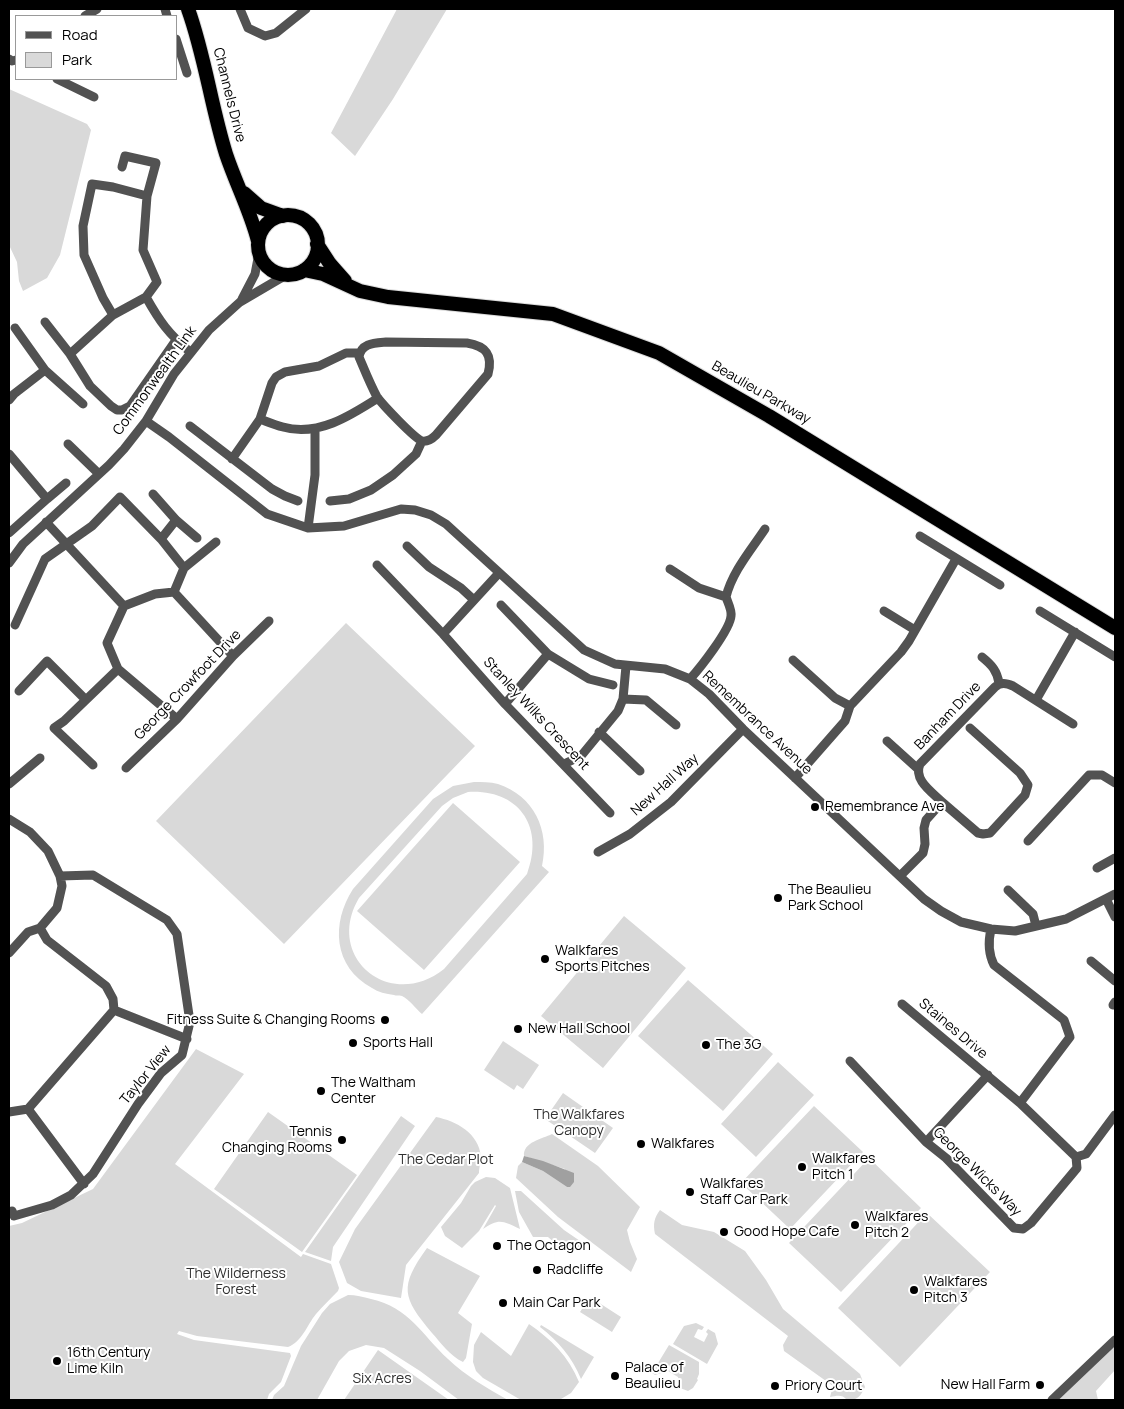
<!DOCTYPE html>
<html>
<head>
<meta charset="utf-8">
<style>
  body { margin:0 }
  #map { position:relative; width:1124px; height:1409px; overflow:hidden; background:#fff; font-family:Manrope,sans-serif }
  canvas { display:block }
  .frame { position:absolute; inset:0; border:10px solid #000; pointer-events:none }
  .legend { position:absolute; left:15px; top:15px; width:162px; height:65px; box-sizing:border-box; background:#fff; border:1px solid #999; margin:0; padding:6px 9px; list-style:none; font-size:15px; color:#000 }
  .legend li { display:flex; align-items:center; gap:10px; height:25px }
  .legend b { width:25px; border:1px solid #999 }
</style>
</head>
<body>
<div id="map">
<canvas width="1124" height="1409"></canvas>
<div class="frame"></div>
<ul class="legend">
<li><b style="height:6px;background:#525252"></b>Road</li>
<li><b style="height:14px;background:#d9d9d9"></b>Park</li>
</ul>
</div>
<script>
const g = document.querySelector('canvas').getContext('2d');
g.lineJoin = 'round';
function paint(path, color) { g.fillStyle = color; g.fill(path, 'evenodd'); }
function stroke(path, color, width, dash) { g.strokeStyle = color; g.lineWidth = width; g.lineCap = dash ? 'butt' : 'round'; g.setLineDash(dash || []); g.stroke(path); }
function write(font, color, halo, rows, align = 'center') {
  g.font = font + ' Manrope,sans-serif'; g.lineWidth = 4; g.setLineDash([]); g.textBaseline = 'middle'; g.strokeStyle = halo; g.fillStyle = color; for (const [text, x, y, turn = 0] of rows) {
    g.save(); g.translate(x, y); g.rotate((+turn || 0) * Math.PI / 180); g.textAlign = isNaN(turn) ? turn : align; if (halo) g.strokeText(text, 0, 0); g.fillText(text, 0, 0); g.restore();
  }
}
paint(new Path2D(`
  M397,9h50l-54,90 -38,57 -24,-23z
  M9,89l78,35 4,6 -31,125 -13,23 -24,13 -4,-10 -2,-19 -8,-17z
  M346,623l129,123 -191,198 -128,-123z
  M474,782c8,0 16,0 24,2 36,12 52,46 44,82l7,6 -127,142c-6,-5 -13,-15 -20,-18 -3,-1 -6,0 -8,-1 -8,-1 -16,-3 -22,-7 -39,-21 -41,-65 -19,-99l80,-90 20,-13zM468,792c51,-3 77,35 59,82l-83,95c-54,43 -120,-12 -85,-71l83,-92 11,-8z
  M453,803l67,59 -96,108 -67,-59z
  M624,916l62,52 -83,100 -62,-52z
  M688,980l85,74 -50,57 -85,-75z
  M503,1041l36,24 -16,24 -6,-4 -3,5 -30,-20z
  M196,1049l48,25 -69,90 126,93 2,-3 28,10 8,24 -1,3c-7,7 -15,15 -22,23 -9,11 -14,28 -28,33l-91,-11 -18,-5 -2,3 17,6 96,13 1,3 -10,26 -12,12 -2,6h-258v-174l13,-3 71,-34z
  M778,1062l36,33 -58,62 -35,-33z
  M563,1093l50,35 -18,25 -50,-34z
  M814,1106l49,46 -73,77 -49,-46z
  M268,1112l89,63 -55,77 -88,-63z
  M401,1116l14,10 -82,121 -2,14 -26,-9z
  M436,1117c20,4 43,16 45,40 0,4 -2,11 -2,16l-73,92 -5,33 -40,-7 -14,-8 -8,-21 16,-33z
  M552,1134l46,32 42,41 -13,23 3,12 7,17 -6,13 -73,-55 -42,-39 2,-12 4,-4 21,9 24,16 -2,-18 -41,-13c-1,-14 18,-17 28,-22z
  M869,1158l52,50 -80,84 -52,-49z
  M486,1177l9,1 15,10 10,41c-17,-8 -21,-11 -37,0l13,-23 -1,-1 -16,26 -17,17 -17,-12 -4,-9 20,-24 10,-17 4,-4z
  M515,1191h6l43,39 19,13 -4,4 -15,4 -16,-14h-15l-14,-25z
  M660,1210l22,15 32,7 31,19 21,29 17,29 77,65 5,13c-5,10 -7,13 -18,13 -5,-6 -10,-4 -17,-3l3,-11 -49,-35 -1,-6 5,-9 -133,-102c-2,-10 -1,-16 5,-24z
  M927,1213l63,59 -90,95 -62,-59z
  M427,1248l53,28 -22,37 14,11 -6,34 -3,4c-13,-6 -22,-19 -31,-29 -30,-36 -33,-46 -5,-85z
  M348,1295c8,0 15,2 23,4 38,8 51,36 77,60 18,17 39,29 60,41h-49l-39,-29 -36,-23 -18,-3 -17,6 -10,10 -22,39h-45l2,-5 10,-9 17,-40 21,-33 8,-9z
  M590,1297l31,20 -9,15 -32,-20z
  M696,1323l8,4 -2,3 -4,-1 -4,8 10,5 4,-8 -2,-2 2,-3 7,4 3,11 -11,20 -34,-20 11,-18z
  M529,1324c22,15 40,33 50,58l-8,11 -10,6 -40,1 -38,-22 -7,-7 -3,-9 1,-17 7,-13 30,24z
  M541,1325l53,32 -13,22c-9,-22 -23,-38 -41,-52z
  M669,1345l30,17v12l-2,5 1,1 -5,8 -5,3 -8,-3 -2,-11 -10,-6 -13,4 -3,-2z
  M1115,1346v24l-19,21 2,9h-40l21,-21z
  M378,1350l71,50h-105z`), '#d9d9d9');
paint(new Path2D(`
  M524,1156l19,5 31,12v9l-4,5h-3l-24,-16 -21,-9z`), '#a0a0a0');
const trunk = new Path2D(`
  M188,9c17,47 23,97 38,145 10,30 24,56 32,87
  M244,193l17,15 22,8
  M258 245a30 30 0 1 1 60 0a30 30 0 1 1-60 0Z
  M317,244l13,20 15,17
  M304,270l19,4 37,17 28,6 165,17 106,39 110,63 346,212`);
stroke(trunk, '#dbdbdb', 16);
stroke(new Path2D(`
  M165,9l2,7
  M240,9l8,19 17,8 11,-3 30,-24
  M85,16l12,-7
  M176,39l11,34
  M9,59l3,2 4,-1
  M57,79l37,18
  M122,167l3,-11 31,7 -9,33 -4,54 14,32 -11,15
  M242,299l13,-25 4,-21
  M113,315l-10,-17 -19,-43 -1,-29 9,-42 21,3 34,9
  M45,322l25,32 20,32 21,20 6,4h5l8,-4 46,-66
  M15,328l30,42 38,34
  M386,342l81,1c19,3 26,12 21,31l-52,61c-3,3 -8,7 -14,6 -8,-3 -39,-36 -45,-44 -7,-13 -12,-26 -18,-40 2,-14 15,-14 27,-15z
  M70,354l43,-39 33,-18c14,25 22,36 44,55
  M9,400l5,-6 31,-24
  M260,419c8,3 15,6 23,8 34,10 67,-11 95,-29
  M146,421l23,16 98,77 41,14 36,-2 57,-17 14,1 16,5 15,9 138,126 31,14 50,5 25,10 19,15 34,35 181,170 17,12 20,11 30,7 24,2 51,-12 49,-25
  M190,426l82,63 13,7 13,5
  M68,444l31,30
  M9,454l38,45
  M232,459l28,-40 12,-36 4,-6 9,-5 34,-6 27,-13h14
  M153,494l23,26 21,18
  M330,501l19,-2 22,-9 22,-15 23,-21 6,-13
  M46,522l78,84
  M308,528l7,-53v-46
  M9,533l38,-34 19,-16
  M920,536l80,49
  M161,539l15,-19
  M407,546l22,21 32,21 13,12
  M9,563l14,-19 86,-79 15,-16 22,-28 28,-47 35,-44 31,-28 46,-27
  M377,565l66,69 62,70 105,109
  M670,569l29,19 27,9c2,6 6,13 5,19 -1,14 -31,52 -41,63
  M174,592l10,-24 32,-26
  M726,597c6,-25 25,-47 39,-68
  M501,605l47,49 41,25 24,6
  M884,611l31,19
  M1040,611l75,46
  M15,625l30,-66 47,-33 28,-29 41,42 23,29
  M443,634l56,-61
  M982,657c10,8 15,14 17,26
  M793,660l42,38 15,8
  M19,691l28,-30 38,38
  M623,699l23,1 30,25
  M1036,700l39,-68
  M505,704l43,-50
  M177,719l-59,-50 -11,-26 17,-37 31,-12 19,-2 59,64
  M599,732l41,39
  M887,741l31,28
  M564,764l17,-8 37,-45 5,-12 3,-33
  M93,765l-39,-37 10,-7 54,-52
  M126,768l51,-49 56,-63 36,-35
  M795,778l50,-57 5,-15 51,-54 8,-11 47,-82
  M9,784l31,-26
  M942,802l36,31 5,1 7,-1 35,-38 3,-10 -8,-12 -50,-45
  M9,819l21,13 18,19 12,25 2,10 -5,22 -17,20 -12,4 -19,21
  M1028,841l61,-66h13l13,8
  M598,852l32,-18 41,-32 72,-73
  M1097,868l18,-10
  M900,876l23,-23 2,-9 -1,-16 2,-8 16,-18c-10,-10 -29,-22 -22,-38l75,-77c6,-5 11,-4 18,-1l60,38
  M1008,890l25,24 3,12
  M1106,899l9,18
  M1091,961l24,20
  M902,1004l118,99
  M1113,1005l2,-3
  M114,1010l73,29
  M850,1061l76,81 20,16 68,70 9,1 8,-6 46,-55 -1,-11 -56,-54 50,-66 -6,-17 -70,-55c-6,-12 -6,-23 -3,-36
  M28,1109l56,75
  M9,1112l19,-3 86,-99 -1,-11 -7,-13 -59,-46 -7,-12
  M926,1142l62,-67
  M1076,1157l10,-3 29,-39
  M12,1211l2,5 38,-11 19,-10 22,-21 45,-70 23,-31 21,-18 8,-33 -13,-88 -10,-14 -74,-45 -33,1
  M1052,1400l63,-60`), '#525252', 9);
stroke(trunk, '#000', 14);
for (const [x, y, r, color] of [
  [815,807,5,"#000"],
  [778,898,5,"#000"],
  [545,959,5,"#000"],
  [385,1020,5,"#000"],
  [518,1029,5,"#000"],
  [353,1043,5,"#000"],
  [706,1045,5,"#000"],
  [321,1091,5,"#000"],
  [342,1140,5,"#000"],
  [641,1144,5,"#000"],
  [802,1167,5,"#000"],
  [690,1192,5,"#000"],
  [855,1225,5,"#000"],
  [724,1232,5,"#000"],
  [497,1246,5,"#000"],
  [537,1270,5,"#000"],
  [914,1290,5,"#000"],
  [503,1303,5,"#000"],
  [57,1361,5,"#000"],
  [615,1376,5,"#000"],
  [1040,1385,5,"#000"],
  [775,1386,5,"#000"]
]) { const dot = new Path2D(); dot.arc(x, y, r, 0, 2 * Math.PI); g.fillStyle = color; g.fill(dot); stroke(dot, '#fff', 2); }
write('14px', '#000', '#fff', [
  ["Channels Drive",229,95,76],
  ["Commonwealth Link",155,381,-54],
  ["Beaulieu Parkway",761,393,30],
  ["George Crowfoot Drive",188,685,-46],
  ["Stanley Wilks Crescent",536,714,47],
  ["Banham Drive",948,716,-46],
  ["Remembrance Avenue",757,723,43],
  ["New Hall Way",665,785,-42],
  ["Staines Drive",953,1029,40],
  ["Taylor View",146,1075,-51],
  ["George Wicks Way",977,1172,45]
]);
write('14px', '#000', '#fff', [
  ["Remembrance Ave",825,807],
  ["The Beaulieu",788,890],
  ["Park School",788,906],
  ["Walkfares",555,951],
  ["Sports Pitches",555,967],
  ["Fitness Suite & Changing Rooms",375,1020,"right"],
  ["New Hall School",528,1029],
  ["Sports Hall",363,1043],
  ["The 3G",716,1045],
  ["The Waltham",331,1083],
  ["Center",331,1099],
  ["Tennis",332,1132,"right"],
  ["Changing Rooms",332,1148,"right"],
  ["Walkfares",651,1144],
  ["Walkfares",812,1159],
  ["Pitch 1",812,1175],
  ["Walkfares",700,1184],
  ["Staff Car Park",700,1200],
  ["Walkfares",865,1217],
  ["Pitch 2",865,1233],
  ["Good Hope Cafe",734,1232],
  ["The Octagon",507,1246],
  ["Radcliffe",547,1270],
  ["Walkfares",924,1282],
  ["Pitch 3",924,1298],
  ["Main Car Park",513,1303],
  ["16th Century",67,1353],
  ["Lime Kiln",67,1369],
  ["Palace of",625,1368],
  ["Beaulieu",625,1384],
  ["New Hall Farm",1030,1385,"right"],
  ["Priory Court",785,1386]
], 'left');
write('14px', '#303030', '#fff', [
  ["The Walkfares",579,1115],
  ["Canopy",579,1131],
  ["The Cedar Plot",446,1160],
  ["The Wilderness",236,1274],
  ["Forest",236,1290],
  ["Six Acres",382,1379]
]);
</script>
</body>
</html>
